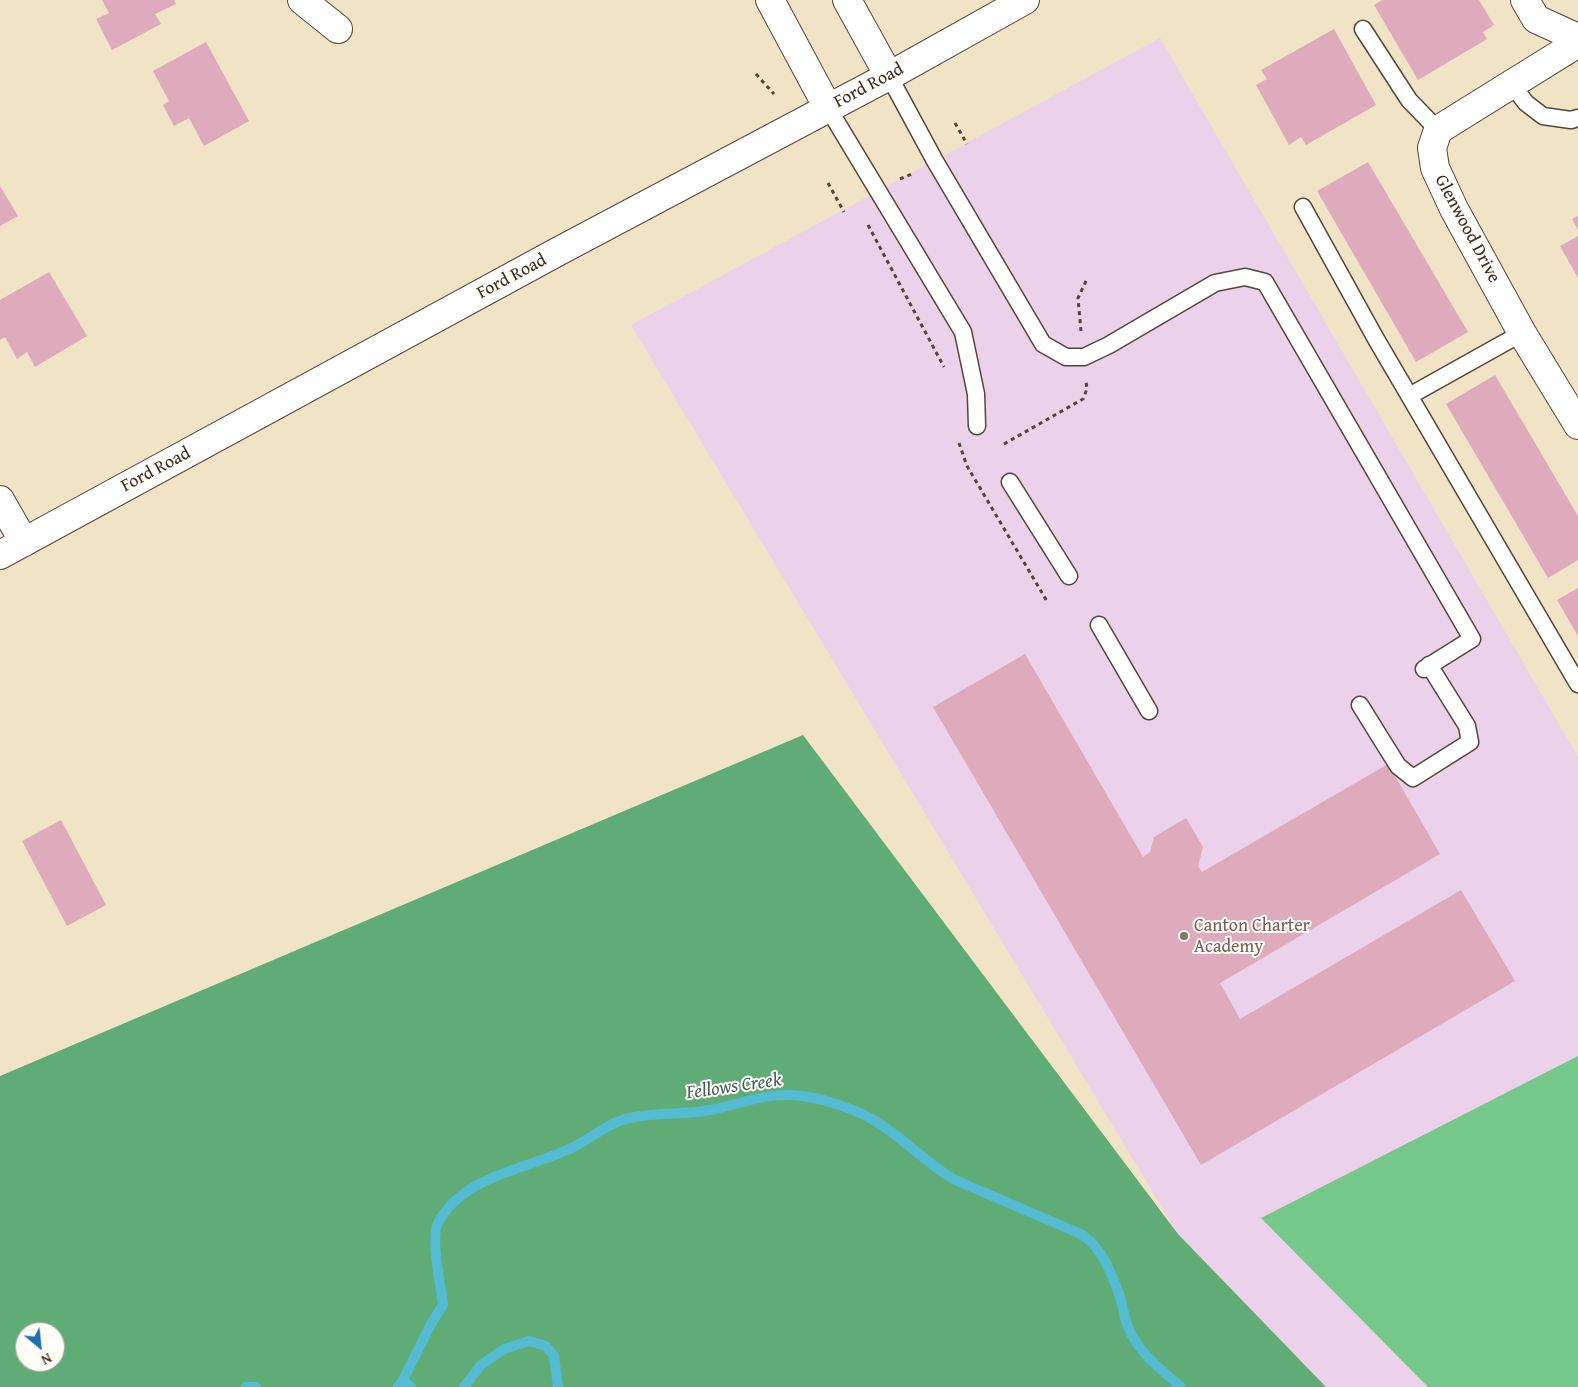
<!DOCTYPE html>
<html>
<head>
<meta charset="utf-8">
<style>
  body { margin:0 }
  #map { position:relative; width:1578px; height:1387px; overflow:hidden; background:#f0e3c6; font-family:"Gentium Book Plus",serif }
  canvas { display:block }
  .north { position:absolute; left:15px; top:1322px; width:50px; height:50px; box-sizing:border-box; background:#fdfcf7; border:1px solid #afa8a0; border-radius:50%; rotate:152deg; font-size:14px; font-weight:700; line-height:20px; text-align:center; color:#3b2a1e }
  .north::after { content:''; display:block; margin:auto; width:18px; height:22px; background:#1f6fb2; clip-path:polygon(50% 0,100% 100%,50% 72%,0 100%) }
</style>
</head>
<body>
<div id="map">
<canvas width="1578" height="1387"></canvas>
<div class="north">N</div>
</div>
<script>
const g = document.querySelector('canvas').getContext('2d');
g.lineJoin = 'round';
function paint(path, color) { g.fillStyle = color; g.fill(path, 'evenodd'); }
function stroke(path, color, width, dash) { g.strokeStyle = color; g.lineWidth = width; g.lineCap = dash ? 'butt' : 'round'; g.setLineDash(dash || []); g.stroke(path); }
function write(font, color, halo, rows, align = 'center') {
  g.font = font + ' "Gentium Book Plus",serif'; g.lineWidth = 4; g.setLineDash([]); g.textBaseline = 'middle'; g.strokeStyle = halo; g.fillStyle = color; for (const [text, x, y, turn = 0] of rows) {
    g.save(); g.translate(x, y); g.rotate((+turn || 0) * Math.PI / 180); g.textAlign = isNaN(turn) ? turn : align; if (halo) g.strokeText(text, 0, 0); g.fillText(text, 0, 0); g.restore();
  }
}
paint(new Path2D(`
  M1160,38l418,719v630h-252l-148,-153 -547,-909z`), '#ecd1ea');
paint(new Path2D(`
  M1578,1056v331h-150l-167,-169z`), '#76c88a');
paint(new Path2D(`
  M803,735l375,499 148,153h-1326v-311zM25,1332h30v30h-30z`), '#60ac76');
stroke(new Path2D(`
  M403,1380l8,7
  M246,1387h10
  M398,1387l5,-7 29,-58 11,-17c-2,-19 -13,-67 -5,-82 25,-47 85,-53 129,-73 22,-9 39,-27 63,-32 26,-6 54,-3 80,-8 31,-6 60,-19 92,-14 24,3 59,15 78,28 26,17 47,39 73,55l130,56c20,15 29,39 37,62 3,10 4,20 8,30 10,25 33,43 53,60
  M464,1387l17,-22 23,-16 25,-8 17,5 8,10 4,31`), '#54bbd2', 10);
paint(new Path2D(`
  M102,0h72l2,4 -21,10 6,10 -49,26 -16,-31 13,-6z
  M1382,0h97l15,25 -11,7 4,7 -69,41 -44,-75z
  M1334,29l42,76 -70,40 -5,-8 -12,8 -33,-60 11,-6 -6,-9z
  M206,42l43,79 -45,25 -15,-28 -15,8 -11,-21 6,-4 -16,-30z
  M1368,162l100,170 -52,30 -99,-171z
  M0,186l18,30 -18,10z
  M1578,216v14l-6,-11z
  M1578,236v42l-18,-32z
  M49,272l38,64 -52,31 -8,-15 -10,7 -12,-22 -5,3v-40z
  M1495,375l83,141v44l-30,18 -102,-174z
  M1578,588v48l-21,-36z
  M1025,654l118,203 7,-5 4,-15 32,-19 17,29 -5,19 4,6 186,-108 52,90 -220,129 20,36 221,-129 54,91 -314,184 -268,-458z
  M61,820l45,85 -39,21 -45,-85z`), '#deabbc');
const lane = new Path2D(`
  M1363,29l46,71 29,30
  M889,76l46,85 108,183 23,13h18l25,-12 106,-62 30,-6 20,5 207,357 -48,30
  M1512,85l14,18 17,13 28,4 7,-2
  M828,108l135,224 13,62 1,32
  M1303,207l73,132 202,345
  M1411,395l111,-62
  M1010,482l59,94
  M1099,625l50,86
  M1360,705l38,61 15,12 57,-36 -3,-16 -38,-61`);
const street = new Path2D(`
  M302,0l36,29
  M770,0l58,108
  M847,0l42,76
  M1525,0l11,19 42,19
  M1578,43l-140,87 -6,18 3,20 19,41 68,124 56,92
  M0,500l24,42`);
const primary = new Path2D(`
  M0,555l559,-304 330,-175 136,-76`);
stroke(lane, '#564637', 19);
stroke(street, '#564637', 30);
stroke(primary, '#564637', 30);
stroke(new Path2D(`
  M756,74l18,20
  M955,123l12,21
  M900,179l14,-6
  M828,183l16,29
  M868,225l76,142
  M1081,331l-3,-33 9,-19
  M959,443l8,23 81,137
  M1004,444l79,-45 4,-10 -1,-8`), '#564637', 3, [4, 4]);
stroke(lane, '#fff', 16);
stroke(street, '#fff', 28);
stroke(primary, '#fff', 28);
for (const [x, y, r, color] of [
  [1184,936,5,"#8d6e63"]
]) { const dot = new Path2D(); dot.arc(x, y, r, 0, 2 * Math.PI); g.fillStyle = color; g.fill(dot); stroke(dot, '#fdfcf7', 2); }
write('18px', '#3b2a1e', '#fdfcf7', [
  ["Ford Road",869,86,-28],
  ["Glenwood Drive",1467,229,62],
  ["Ford Road",512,277,-28],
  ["Ford Road",156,470,-28]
]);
write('18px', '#785e54', '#fdfcf7', [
  ["Canton Charter",1194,926],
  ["Academy",1194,947]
], 'left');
write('italic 19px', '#445d5d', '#fdfcf7', [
  ["Fellows Creek",734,1087,-8]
]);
</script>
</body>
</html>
